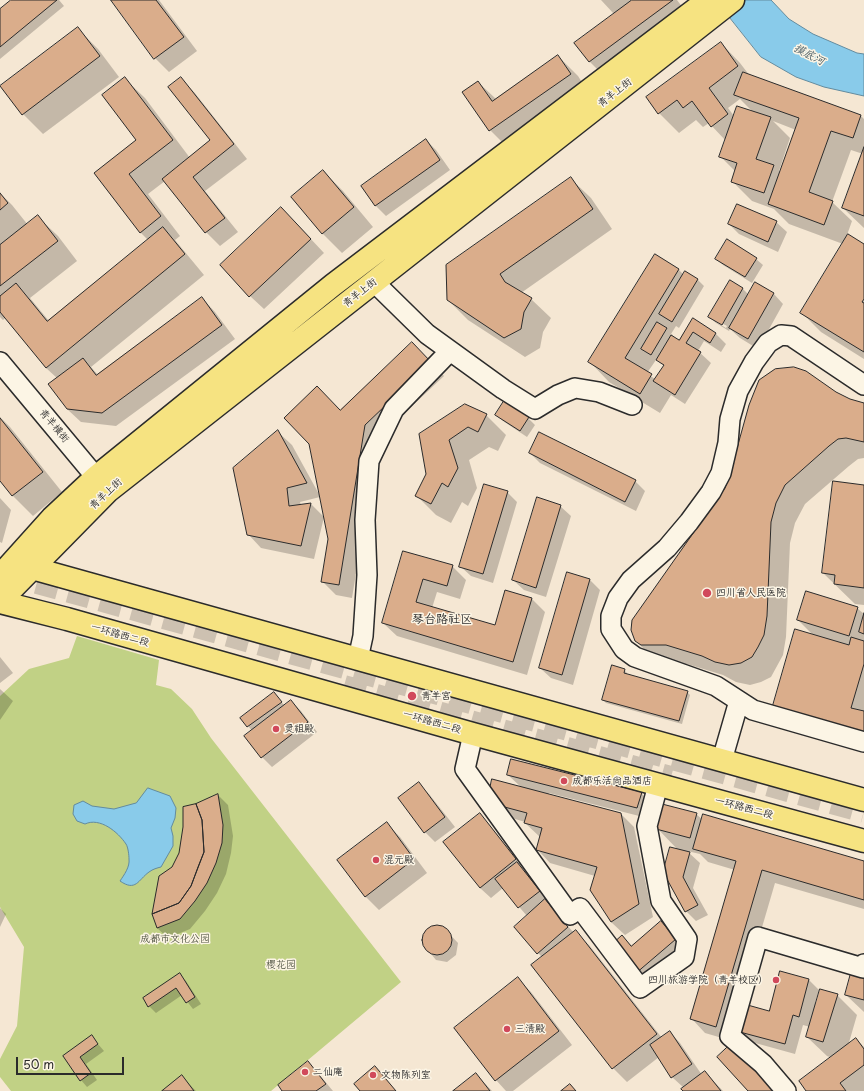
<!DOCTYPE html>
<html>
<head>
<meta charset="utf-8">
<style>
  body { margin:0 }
  #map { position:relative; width:864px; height:1091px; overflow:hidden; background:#f5e7d3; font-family:"Playpen Sans",sans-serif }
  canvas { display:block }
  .scale { position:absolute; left:16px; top:1057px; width:108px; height:18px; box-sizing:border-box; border:2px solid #2b2b2b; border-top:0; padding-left:5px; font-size:12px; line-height:14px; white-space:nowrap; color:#2b2b2b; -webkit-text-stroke:3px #fcf5e5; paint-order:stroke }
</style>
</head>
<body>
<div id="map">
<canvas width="864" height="1091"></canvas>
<div class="scale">50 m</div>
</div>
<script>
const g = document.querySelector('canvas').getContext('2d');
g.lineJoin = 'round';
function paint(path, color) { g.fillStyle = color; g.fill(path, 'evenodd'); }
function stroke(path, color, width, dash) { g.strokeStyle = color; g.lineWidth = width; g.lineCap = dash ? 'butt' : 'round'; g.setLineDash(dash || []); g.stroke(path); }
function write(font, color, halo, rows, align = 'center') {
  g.font = font + ' "Playpen Sans","LXGW WenKai TC",sans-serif'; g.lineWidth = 3; g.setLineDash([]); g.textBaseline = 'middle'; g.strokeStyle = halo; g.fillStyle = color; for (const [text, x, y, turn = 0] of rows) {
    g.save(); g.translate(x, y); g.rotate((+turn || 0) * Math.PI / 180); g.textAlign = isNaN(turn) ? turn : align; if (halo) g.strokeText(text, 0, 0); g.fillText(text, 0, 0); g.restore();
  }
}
paint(new Path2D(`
  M77,636l82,24 -3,25 15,4 21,20 19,29 190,244 -130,109h-260l-11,-14v-18l17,-33 7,-79 -24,-40v-211l29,-27 40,-11z`), '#c1d185');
const water = new Path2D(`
  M716,0h55l18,19 24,15 44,19 7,1v42l-40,-9 -28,-10 -35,-20z
  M148,788l22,8 6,12 -1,10 -4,10 2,8v10l-12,21c-4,1 -8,2 -12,5 -11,8 -13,20 -29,9 4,-6 10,-14 9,-22 0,-4 -1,-12 -3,-15 -8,-12 -26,-27 -41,-20l-8,-3 -4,-7 1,-9 9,-4 9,5 22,3 22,-6z`);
paint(water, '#89cbea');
stroke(water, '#638b9e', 1);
paint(new Path2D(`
  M13,0h46l5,6 -64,53v-48z
  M112,0h47l38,51 -28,21 -14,-14z
  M601,0h76l15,20 -82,62 -20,-20 -14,-19 38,-29z
  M78,29l20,20 21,28 -76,57 -20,-20z
  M721,43l19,20 10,13 111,40 3,3v109l-21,-20 20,-54 -12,-4 -19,52 20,19 -5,14 17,10v114l-43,-27 -20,-20 42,-68 -54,-20 -15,-15 -22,-8 -20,-20 3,-10 -15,-15 6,-15 -17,-18 -6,4 -7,-7 -17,13 -20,-20 -12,-16zM740,99l13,13 -19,4 -6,-8zM773,121l23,9 -15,43 -2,-2 11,-33z
  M558,56l20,20 12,19 -80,55 -20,-20 -12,-48 18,17z
  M125,79l20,19 45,60 21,-17 -30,-62 13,13 53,67 -42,32 33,41 -18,14 -14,-14 -41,-51 -17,13 32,42 -5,4 29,35 -113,92 7,8 104,-77 13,14 20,27 -119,87 -35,-4 -14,-13 -10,-31 -11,-10 -40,-51 -3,3 -3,-3v-124l12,12 16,20 10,-8 20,19 19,25 -47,37 19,23 99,-81 -8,-8 -45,-58 43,-33z
  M426,140l10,10 14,20 -64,46 -10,-10 -14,-20z
  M323,171l20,20 30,36 -31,26 -19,-19 -31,-37z
  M571,179l20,19 21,31 -91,64 10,6 20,19 -8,14 -3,16 -15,9 -57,-37 -20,-20z
  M295,222l29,31 -60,56 -14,-13z
  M776,222l11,10 -9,20 -39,-18 -10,-10z
  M655,255l24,15 5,5 2,-3 12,8 6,6 -25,42 -3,-2 -5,8 2,1 -1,2 7,5 14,-22 23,14 10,10 -5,8 -17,-11 -6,10 13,12 -26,41 -14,-9 -11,18 -51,-31 -19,-20zM656,360l8,6 -8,14 -9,-7z
  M716,259h40l7,6 -11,18 -29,-18z
  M730,281l13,8 6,6 24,-2 10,11 -25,45 -18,-11 -10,-9 -1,2 -13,-8 -6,-6zM716,320l11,6 -1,2 -10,-6z
  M425,357l19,19 -66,62 -26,160 -16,-3 -14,-14 7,-42 -9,-42 -20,5 1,3 10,-1 13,13 -10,42 -53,-11 -13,-14 30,-102 14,13 28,51 21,-85z
  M835,393l15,7 14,4v54l-6,1 -9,7 -44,38 -10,19 -5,20 -4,94 -3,18 -12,22 -10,5 -11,3 -14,-3 -13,-7 -36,-11 -25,1 -6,-4 -20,-20z
  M486,415l20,20 -8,16 -9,-4 -20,13 8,28 -9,18 -6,-4 -11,21 -15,-8 -19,-19 11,-22 -8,-39z
  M496,415l32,3 7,7 -8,12 -24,-16z
  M0,417l10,10 52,65 -29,24 -20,-20 -13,-17z
  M530,453l105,28 10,10 -9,20 -96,-48z
  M864,486v119l-9,-1 -32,-31z
  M507,492l10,10 -24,81 -22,-7 -11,-10z
  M0,498l11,12 -9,33 -2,-1z
  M560,506l11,10 -25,81 -22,-7 -11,-10z
  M404,552l48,14 14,14 -6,19 -23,-7 -5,16 63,18 37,-27 13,13 -18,63 -130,-39 -14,-13z
  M590,580l10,10 -27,95 -22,-7 -11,-10z
  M857,608l7,6v136l-50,-114 -16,-16z
  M0,657l13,16 -13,10z
  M624,670l3,3v2l60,17 3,3 -8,29 -76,-21 -3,-3z
  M0,689l13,12 -13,19z
  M274,694l11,12 6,-5 10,10 16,21 -45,35 -10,-10 -10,-26 -10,-13z
  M508,775l133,18 10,10 -4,15 -98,-25 -1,2 73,19 13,13 19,90 -28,18 -14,-13 -16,-46 -45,-13 -13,-14 3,-12 -15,-14v-1l-13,-4 -14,-14 23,-17z
  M418,784l11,10 26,33 -20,15 -10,-10z
  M218,795l10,10 5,31 -2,17 -5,21 -9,19 -12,18 -15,18 -22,9 -11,-10 15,-60 8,-15 16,-48z
  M696,814l7,6 161,42v47l-89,-26 -46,157 -24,-7 -13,-14 43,-149 -27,-8 -8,-8 -13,-3 13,12 -7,25 15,27 -12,6 -10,-10 -8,-61 -21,-22z
  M480,815l10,10 35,45v1l24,31 -2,1 27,30 1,-2 14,14 73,93 8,-6 10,11 22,32 3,-3 18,19h-39v-3l-12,-11 -13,-20 -32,25 -14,-14 -81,-103 10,-8 -4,-4 -11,-37 -24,-28 -12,10 -11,-10 -35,-45z
  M386,823l14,14 27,36 -48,37 -14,-14z
  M0,908l6,6 -6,13z
  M661,922l25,28 -40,33 -10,-10 -14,-36 10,9z
  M432,927h11l15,16 -2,12 -9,7 -11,-2 -13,-16 1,-10z
  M180,975l6,6 15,23 -8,5 -11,-14 -26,18 -7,-7z
  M864,978v34l-18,-17z
  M518,979l13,13 41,53 -59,46h-7l-10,-11 -41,-52z
  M809,980l10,10 -4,13 2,1 20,-9 20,20 -9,31 8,-7 8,8v44h-57l25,-33 -5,-2 -20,-19 3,-10 -7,-2 -8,29 -47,-13 -10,-10 32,-19z
  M92,1037l12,14 -18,13 11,16 -10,7 -6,-7 -17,-23z
  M308,1063l10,10 15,18h-49z
  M476,1074l16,17h-37z
  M182,1077l14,14h-33z`), '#0003');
const building = new Path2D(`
  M11,0h46l-57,47v-38z
  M111,0h45l28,37 -30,22z
  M632,0h41l-84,62 -15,-19z
  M78,27l22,29 -78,59 -22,-29z
  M721,42l17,24 -29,22 19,26 -17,13 -19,-26 -9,7 -6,-8 -19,14 -12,-17z
  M558,55l13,19 -82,57 -27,-39 16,-11 14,20z
  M743,72l118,43 -8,23 -22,-7 -22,61 24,9 -9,24 -56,-21 31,-86 -65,-23z
  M125,77l48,63 -44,34 32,42 -21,17 -46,-60 42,-33 -34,-45z
  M181,77l53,67 -41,33 32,41 -20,15 -43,-54 48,-39 -42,-53z
  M737,106l34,11 -15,42 18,6 -10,28 -33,-11 6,-19 -18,-6z
  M426,139l14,21 -65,46 -14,-20z
  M864,147v69l-22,-8z
  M323,170l31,37 -32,27 -31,-37z
  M571,177l22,32 -93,65 5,8 27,16 -8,14 -3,17 -17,9 -57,-38 -1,-35z
  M0,193l8,10 -8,7z
  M737,204l40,17 -9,21 -40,-18z
  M281,207l30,32 -62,58 -29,-32z
  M38,215l20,26 -58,45v-41z
  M163,227l22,27 -139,114 -46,-56v-16l16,-13 31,38z
  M848,234l16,10v55l-2,3 2,1v49l-64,-39z
  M727,239l30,19 -12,19 -30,-18z
  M655,254l24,15 -54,89 27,16 -12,20 -52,-32z
  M685,271l13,8 -26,43 -13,-8z
  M730,280l13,8 -21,37 -14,-8z
  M755,282l19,11 -26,46 -19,-11z
  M202,297l20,28 -120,88 -35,-4 -19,-25 35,-26 13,17z
  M693,318l23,15 -6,10 -17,-11 -7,11 15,9 -26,43 -22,-14 11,-16 -8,-5 15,-25 8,5z
  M657,322l10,6 -16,27 -10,-6z
  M412,342l19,20 -66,63 -26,160 -18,-3 7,-43 -19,-95 -25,-26 33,-32 23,24z
  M794,367l12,4 30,21 14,7 14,4v39l-18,-4 -8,1 -9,7 -44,39 -9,18 -5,19 -4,94 -3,19 -6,12 -6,10 -11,6 -12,2 -14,-3 -13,-6 -36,-11h-25l-6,-4 -4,-11 1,-10 93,-132 4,-11 20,-72 10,-25 16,-11z
  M504,401l25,16 -9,14 -25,-16z
  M465,404l22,10 -9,18 -10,-5 -19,13 9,28 -10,19 -6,-4 -11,21 -16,-8 11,-22 -7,-40z
  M0,418l43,54 -31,24 -12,-15z
  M278,430l29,53 -20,5 2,18 22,-3 -10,43 -54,-11 -14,-67z
  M539,432l97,48 -11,22 -96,-49z
  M833,481l31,4v103l-30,-4 1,-9 -13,-2z
  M484,484l24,7 -25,83 -24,-7z
  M537,497l24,8 -25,83 -24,-8z
  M403,551l50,14 -6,21 -24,-7 -7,23 79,23 10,-35 27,8 -19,64 -131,-39z
  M567,572l23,7 -28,96 -23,-7z
  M806,591l52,16 -9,29 -52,-16z
  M864,613v21l-5,-2z
  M795,629l54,16 2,-8 13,4v23l-13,44 13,3v25l-92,-27z
  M612,665l13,4 -1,4 64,18 -9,30 -77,-21z
  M274,692l8,10 -35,25 -7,-9z
  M291,700l17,22 -47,36 -17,-22z
  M511,759l131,33 -5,16 -130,-33z
  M492,779l129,34 18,91 -28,18 -21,-32 7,-23 -61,-17 6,-22 -18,-5 3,-10 -30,-8 -7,-17z
  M419,782l26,35 -21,16 -26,-35z
  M218,794l5,31 -1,18 -6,20 -9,20 -12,18 -15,18 -23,9 -5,-14 27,-11 12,-17 13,-34 -2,-32 -6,-16z
  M196,804l6,16 2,32 -6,15 -7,19 -12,17 -27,11 7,-38 13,-9 7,-14 4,-26v-20z
  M662,804l35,9 -7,25 -34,-9z
  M480,813l36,46 -36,29 -37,-46z
  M703,814l161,47v39l-102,-30 -46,157 -26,-8 46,-158 -43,-12z
  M387,822l27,37 -49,38 -28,-37z
  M670,847l20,5 -7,25 15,28 -13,7 -22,-40z
  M517,862l23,29 -22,17 -23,-29z
  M545,899l23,28 -31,27 -23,-27z
  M661,921l15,18 -41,35 -24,-29 11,-10 9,11z
  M422 940a15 15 0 1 1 30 0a15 15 0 1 1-30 0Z
  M576,930l81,104 -45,35 -81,-104z
  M780,971l29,8 -10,38 -6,-2 -8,29 -49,-13 8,-27 25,7z
  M180,973l15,24 -9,6 -10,-15 -28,19 -5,-9z
  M851,973l13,4v23l-19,-5z
  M518,977l41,54 -64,50 -41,-53z
  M820,989l18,5 -15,48 -17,-5z
  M670,1031l22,33 -21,14 -21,-33z
  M92,1035l6,9 -18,13 11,16 -11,8 -17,-25z
  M856,1038l8,11v16l-24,18 6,8h-40l-7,-10z
  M732,1043l41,47 -1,1h-24l-31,-34z
  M308,1061l18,23 -10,7h-34l-4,-6z
  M375,1066l21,25h-36l-6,-7z
  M705,1071l16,20h-38l-2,-2z
  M476,1073l14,18h-37z
  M182,1075l12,16h-32z
  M570,1084l6,7h-15z`);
paint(building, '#daad8b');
stroke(building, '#2b2b2b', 1);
stroke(new Path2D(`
  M5,574l859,238
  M344,686l327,91`), '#cdc1b1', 22, [22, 11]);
const minor = new Path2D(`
  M374,282l53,52 76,55 32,20 23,-14 17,-7 24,4 33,13
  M0,362l105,126
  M864,385l-73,-49 -10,-1 -13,8 -14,19 -16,29 -8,28 -2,24 -7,30 -10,19 -22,30 -22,26 -36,32 -13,18 -7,18v13l13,20 11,8 81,29 37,24 111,32
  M358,659l5,-23 4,-61 -2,-55 4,-59 25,-52 56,-58
  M473,734l-8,35 105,146 10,-7 60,80 44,-31 3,-18 -26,-38 -14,-75 11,-41
  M722,760l17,-59
  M786,1091l-23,-27 -33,-28 28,-99 105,31 1,-4`);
const major = new Path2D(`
  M21,565l843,235
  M0,576l52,-58 44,-41 237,-192 375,-285
  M0,601l108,-110 625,-491
  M0,602l67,17 406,115 391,107`);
stroke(minor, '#2b2b2b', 22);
stroke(major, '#2b2b2b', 25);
stroke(minor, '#fcf5e5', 19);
stroke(major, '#f6e381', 22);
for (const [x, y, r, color] of [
  [707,593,5,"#d1495b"],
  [412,696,5,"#d1495b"],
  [276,729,4,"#d1495b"],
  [564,781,4,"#d1495b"],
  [376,860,4,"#d1495b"],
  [776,980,4,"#d1495b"],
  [507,1029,4,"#d1495b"],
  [305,1072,4,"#d1495b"],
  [373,1075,4,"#d1495b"]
]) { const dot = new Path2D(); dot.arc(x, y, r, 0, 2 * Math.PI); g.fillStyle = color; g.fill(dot); stroke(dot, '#fcf5e5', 1.5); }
write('10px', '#2b2b2b', '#fcf5e5', [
  ["青羊上街",615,93,-38],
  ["青羊上街",360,293,-38],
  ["青羊横街",54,426,50],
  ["青羊上街",106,494,-43],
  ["一环路西二段",120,635,16],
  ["一环路西二段",432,722,16],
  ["一环路西二段",744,808,15]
]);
write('10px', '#2b2b2b', '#fcf5e5', [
  ["四川省人民医院",716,593],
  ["青羊宫",421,696],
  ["灵祖殿",284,729],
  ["成都乐活尚品酒店",572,781],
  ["混元殿",384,860],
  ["四川旅游学院（青羊校区）",768,980,"right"],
  ["三清殿",515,1029],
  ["二仙庵",313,1072],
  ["文物陈列室",381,1075]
], 'left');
write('10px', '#505442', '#fcf5e5', [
  ["成都市文化公园",175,939],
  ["樱花园",281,965]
]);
write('italic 11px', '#475b64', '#fcf5e5', [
  ["摸底河",809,55,27]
]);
write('12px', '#2b2b2b', '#fcf5e5', [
  ["琴台路社区",442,620]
]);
</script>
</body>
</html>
